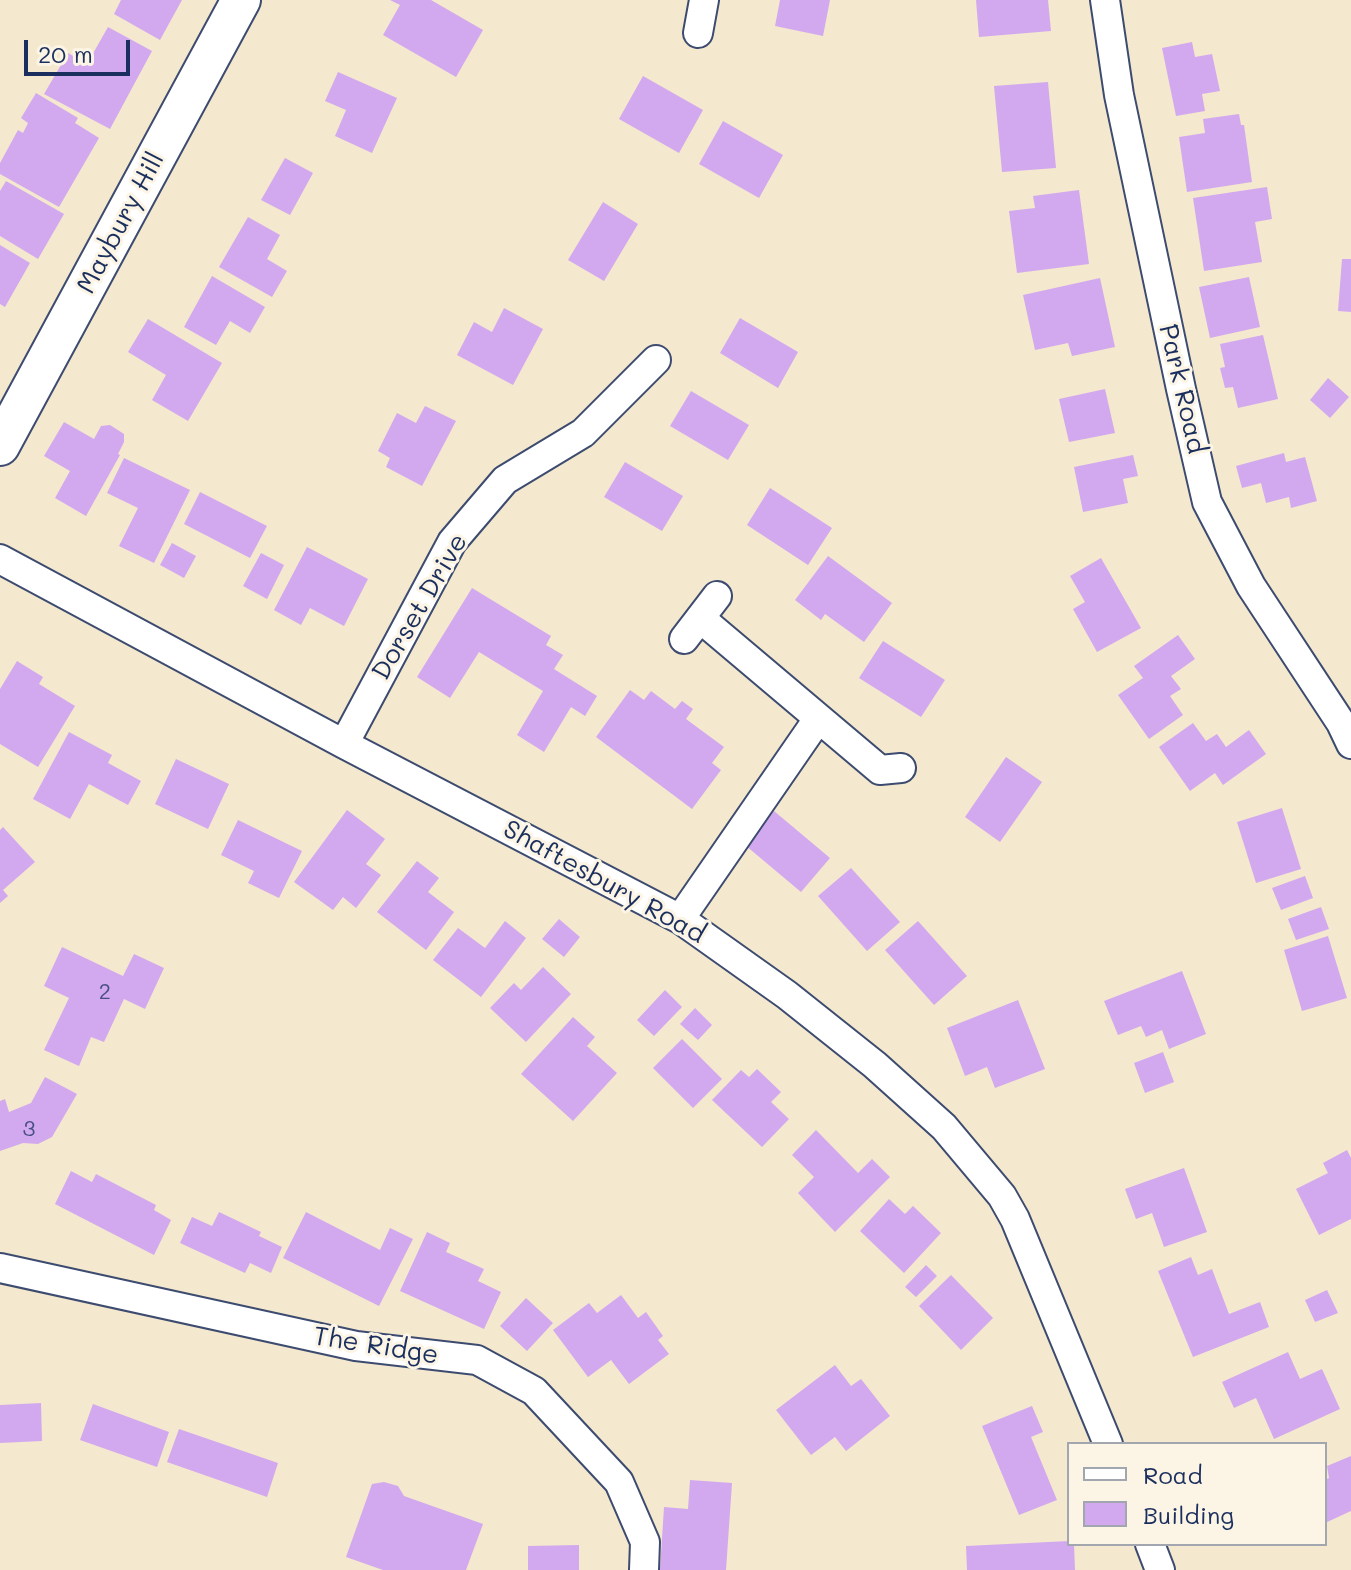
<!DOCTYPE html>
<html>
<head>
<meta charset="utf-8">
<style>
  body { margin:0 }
  #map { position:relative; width:1351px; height:1570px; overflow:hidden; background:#f4e8ce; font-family:Mali,sans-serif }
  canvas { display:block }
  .legend { position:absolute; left:1067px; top:1442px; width:260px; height:104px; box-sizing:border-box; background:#fcf5e5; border:2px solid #a2a6af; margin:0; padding:10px 14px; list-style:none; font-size:24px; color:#1b2f5e }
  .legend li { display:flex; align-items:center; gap:16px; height:40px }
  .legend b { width:40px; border:2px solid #a2a6af }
  .scale { position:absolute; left:24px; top:40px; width:106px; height:36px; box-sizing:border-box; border:4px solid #1b2f5e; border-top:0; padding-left:10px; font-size:24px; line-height:28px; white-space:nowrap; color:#1b2f5e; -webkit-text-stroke:6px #fcf5e5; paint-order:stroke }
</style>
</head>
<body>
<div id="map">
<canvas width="1351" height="1570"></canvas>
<ul class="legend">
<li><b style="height:10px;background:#fff"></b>Road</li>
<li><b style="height:22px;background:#d2a9ef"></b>Building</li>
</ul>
<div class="scale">20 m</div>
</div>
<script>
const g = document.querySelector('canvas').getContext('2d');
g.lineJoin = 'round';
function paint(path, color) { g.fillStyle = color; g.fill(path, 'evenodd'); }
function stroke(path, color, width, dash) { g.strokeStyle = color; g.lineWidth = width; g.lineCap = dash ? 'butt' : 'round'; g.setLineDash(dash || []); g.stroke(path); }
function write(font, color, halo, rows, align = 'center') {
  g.font = font + ' Mali,sans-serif'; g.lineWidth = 6; g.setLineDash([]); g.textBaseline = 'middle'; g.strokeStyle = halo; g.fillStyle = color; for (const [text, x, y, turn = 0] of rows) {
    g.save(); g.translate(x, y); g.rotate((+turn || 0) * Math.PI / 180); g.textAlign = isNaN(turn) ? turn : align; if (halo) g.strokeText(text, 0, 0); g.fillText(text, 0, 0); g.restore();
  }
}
paint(new Path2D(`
  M121,0h61l-22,40 -46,-26z
  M390,0h41l52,30 -27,47 -73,-42 17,-30z
  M780,0h50l-7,36 -48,-10z
  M976,0h72l3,31 -72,6z
  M108,27l44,24 -42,78 -66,-35 24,-41 19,11z
  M1192,42l3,15 17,-3 8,37 -18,3 3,17 -29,5 -14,-68z
  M338,72l59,26 -25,55 -37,-17 11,-26 -21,-9z
  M643,76l60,34 -24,43 -60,-34z
  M1048,82l8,86 -54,4 -8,-86z
  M36,93l42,25 -3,5 24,15 -40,69 -59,-33v-11l18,-33 5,3 5,-10 -7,-5z
  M1239,114l2,11h3l8,57 -65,10 -8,-55 26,-4 -2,-14z
  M723,121l60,34 -24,43 -60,-34z
  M285,158l28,15 -23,42 -29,-15z
  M6,181l58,33 -26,45 -38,-23v-45z
  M1267,187l5,32 -17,3 7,40 -58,9 -11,-73z
  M1079,190l10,74 -72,9 -8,-62 26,-3 -2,-12z
  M603,202l35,22 -34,57 -36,-21z
  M248,217l32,18 -13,24 20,12 -15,26 -53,-30z
  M0,245l30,18 -25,44 -5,-3z
  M1342,259h9v53l-13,-1z
  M212,276l53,31 -15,26 -20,-12 -14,24 -32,-18z
  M1249,277l11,50 -50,11 -11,-51z
  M1100,278l15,69 -43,9 -4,-13 -33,7 -12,-55z
  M504,308l39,21 -30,56 -56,-30 17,-33 18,10z
  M740,318l58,34 -20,36 -58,-35z
  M148,319l74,44 -34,58 -36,-21 14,-25 -38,-23z
  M1263,335l15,64 -40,9 -5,-21 -8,1 -5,-20 5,-1 -5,-23z
  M1328,378l21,19 -19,21 -20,-18z
  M1105,389l10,44 -46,9 -10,-43z
  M691,391l58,34 -21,35 -58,-34z
  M425,406l31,15 -34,65 -36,-19 4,-9 -12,-7 19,-38 19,10z
  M64,422l30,17 7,-13 9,-1 14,9v8l-6,12 2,1 -34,61 -31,-18 15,-27 -26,-15z
  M1284,453l2,9 19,-5 12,44 -26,7 -2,-11 -23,6 -5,-20 -19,5 -6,-22z
  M1133,455l5,21 -15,3 5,24 -45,9 -9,-45z
  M124,458l66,32 -36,73 -35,-17 19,-38 -31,-15z
  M625,462l58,34 -21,35 -58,-34z
  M770,488l62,40 -24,37 -61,-40z
  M200,492l67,34 -17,32 -66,-34z
  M172,543l24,13 -12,22 -24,-13z
  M307,547l61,32 -24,47 -34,-18 -9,17 -27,-15z
  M261,553l23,12 -17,34 -24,-13z
  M828,556l64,47 -28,39 -39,-28 -4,6 -26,-20z
  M1101,558l40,70 -44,24 -24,-43 12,-7 -15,-26z
  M472,588l79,48 -5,9 17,10 -9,14 43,27 -12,20 -14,-9 -27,45 -27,-17 26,-44 -64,-39 -29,46 -33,-21z
  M1178,635l17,24 -24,17 10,13 -11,7 13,19 -34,24 -31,-44 25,-17 -9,-12z
  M883,641l62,39 -24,37 -62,-39z
  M17,661l26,16 -4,7 36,22 -37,61 -38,-23v-55z
  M630,690l14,10 7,-9 24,18 7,-8 11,8 -7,10 38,28 -12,16 9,7 -29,39 -96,-72z
  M1193,723l13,18 11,-7 9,13 23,-17 17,24 -43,31 -8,-12 -25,18 -31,-44z
  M69,732l43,23 -4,8 33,18 -13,24 -39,-21 -19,35 -37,-20z
  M1006,757l36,25 -42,60 -35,-25z
  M176,759l53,25 -21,45 -53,-25z
  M1282,808l19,61 -45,14 -19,-61z
  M347,810l38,29 -19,25 15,11 -25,33 -13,-11 -10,13 -39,-28z
  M774,811l56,47 -29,34 -56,-47z
  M238,820l64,31 -23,47 -31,-15 6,-12 -33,-16z
  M3,827l32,35 -32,28 5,6 -8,7v-73z
  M417,861l22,17 -11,14 26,20 -28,38 -49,-38z
  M851,868l49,54 -33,29 -49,-55z
  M1305,876l8,22 -32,12 -9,-22z
  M1321,907l8,22 -33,11 -8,-21z
  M559,919l21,18 -16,20 -22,-18z
  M505,921l21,17 -45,59 -48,-37 25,-32 27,20z
  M918,921l49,55 -33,29 -49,-55z
  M1328,936l19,62 -45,13 -18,-61z
  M62,947l61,29 11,-22 30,14 -19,41 -21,-10 -20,43 -13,-5 -12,29 -35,-16 25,-52 -25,-12z
  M543,967l28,27 -45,48 -36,-34 24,-25 7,7z
  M1182,971l24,63 -37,15 -7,-19 -16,7 -5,-11 -23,9 -14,-34z
  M665,990l17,17 -28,29 -17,-16z
  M1018,1000l27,69 -50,19 -8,-21 -22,9 -18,-48z
  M695,1008l17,17 -14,15 -18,-16z
  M573,1017l22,20 -8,9 30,27 -44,48 -52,-47z
  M682,1039l40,40 -29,29 -40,-40z
  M1163,1052l11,30 -29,11 -11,-30z
  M757,1069l24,23 -10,10 18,17 -27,28 -50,-47 29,-30 8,7z
  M45,1077l32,17 -25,43 -14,7 -15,-1 -23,8v-50l5,-2 4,13 22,-9z
  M816,1130l42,43 14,-14 18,18 -55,55 -37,-39 16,-16 -22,-22z
  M1347,1150l4,8v61l-32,16 -23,-46 32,-16 -5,-10z
  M1184,1168l23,64 -43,15 -12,-34 -16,6 -11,-30z
  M71,1171l21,11 4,-8 60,31 -2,5 17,10 -17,35 -99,-51z
  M889,1199l16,15 8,-8 28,27 -37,40 -44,-42z
  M219,1212l42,20 -2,4 23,11 -11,26 -21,-10 -5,10 -65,-30 12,-26 20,9z
  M306,1212l74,38 10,-22 23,11 -34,67 -96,-48z
  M427,1232l23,11 -4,9 38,17 -6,12 23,11 -17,37 -84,-38z
  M1191,1257l7,18 14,-6 17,45 31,-12 9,25 -76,30 -35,-86z
  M926,1265l11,11 -21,21 -11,-10z
  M951,1275l42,43 -32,32 -42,-44z
  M1327,1290l11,23 -23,9 -10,-22z
  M621,1295l17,23 8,-6 17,24 -5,4 11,14 -40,30 -18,-24 -23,17 -35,-47 36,-27 8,10z
  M526,1298l27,25 -26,28 -27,-25z
  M1288,1352l12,27 22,-10 18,40 -66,30 -18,-41 -22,10 -12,-26z
  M835,1365l16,21 10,-7 29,37 -44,35 -11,-14 -24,18 -35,-45z
  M41,1403l1,38 -42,2v-38z
  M93,1404l76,28 -12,35 -77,-27z
  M1032,1406l11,26 -12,5 26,63 -38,15 -37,-89z
  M179,1429l99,34 -11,34 -100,-35z
  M1351,1456v55l-26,12v-43l4,-2 -2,-12z
  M690,1480l42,3 -6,87h-66l4,-63 24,2z
  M384,1482l14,4 6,10 79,28 -17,46h-83l-37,-13 26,-73z
  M1069,1541v3h5l1,26h-108l-1,-24z
  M579,1545v25h-51v-24z`), '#d2a9ef');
const street = new Path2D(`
  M1105,0l14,95 62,294 26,113 44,84 90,137 10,21
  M698,33l6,-33
  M0,559l344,185 336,175 107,76 88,70 69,62 58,69 13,23 93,225
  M700,618l180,152 21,-2
  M684,639l33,-43
  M344,744l108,-202 53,-62 78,-47 73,-73
  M680,919l138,-200
  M0,1268l356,78 121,14 57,31 85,91 26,60 -1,28
  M1150,1544l10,26`);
const secondary = new Path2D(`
  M0,446l241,-446`);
stroke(street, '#3c4b6f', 32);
stroke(secondary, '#3c4b6f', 42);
stroke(street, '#fff', 28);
stroke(secondary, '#fff', 38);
write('22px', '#494e82', null, [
  ["2",105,992],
  ["3",29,1129]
]);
write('26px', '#1b2f5e', '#fcf5e5', [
  ["Maybury Hill",121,223,-62],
  ["Park Road",1182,389,77],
  ["Dorset Drive",420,607,-60],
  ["Shaftesbury Road",604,882,29],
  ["The Ridge",376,1346,9]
]);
</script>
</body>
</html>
